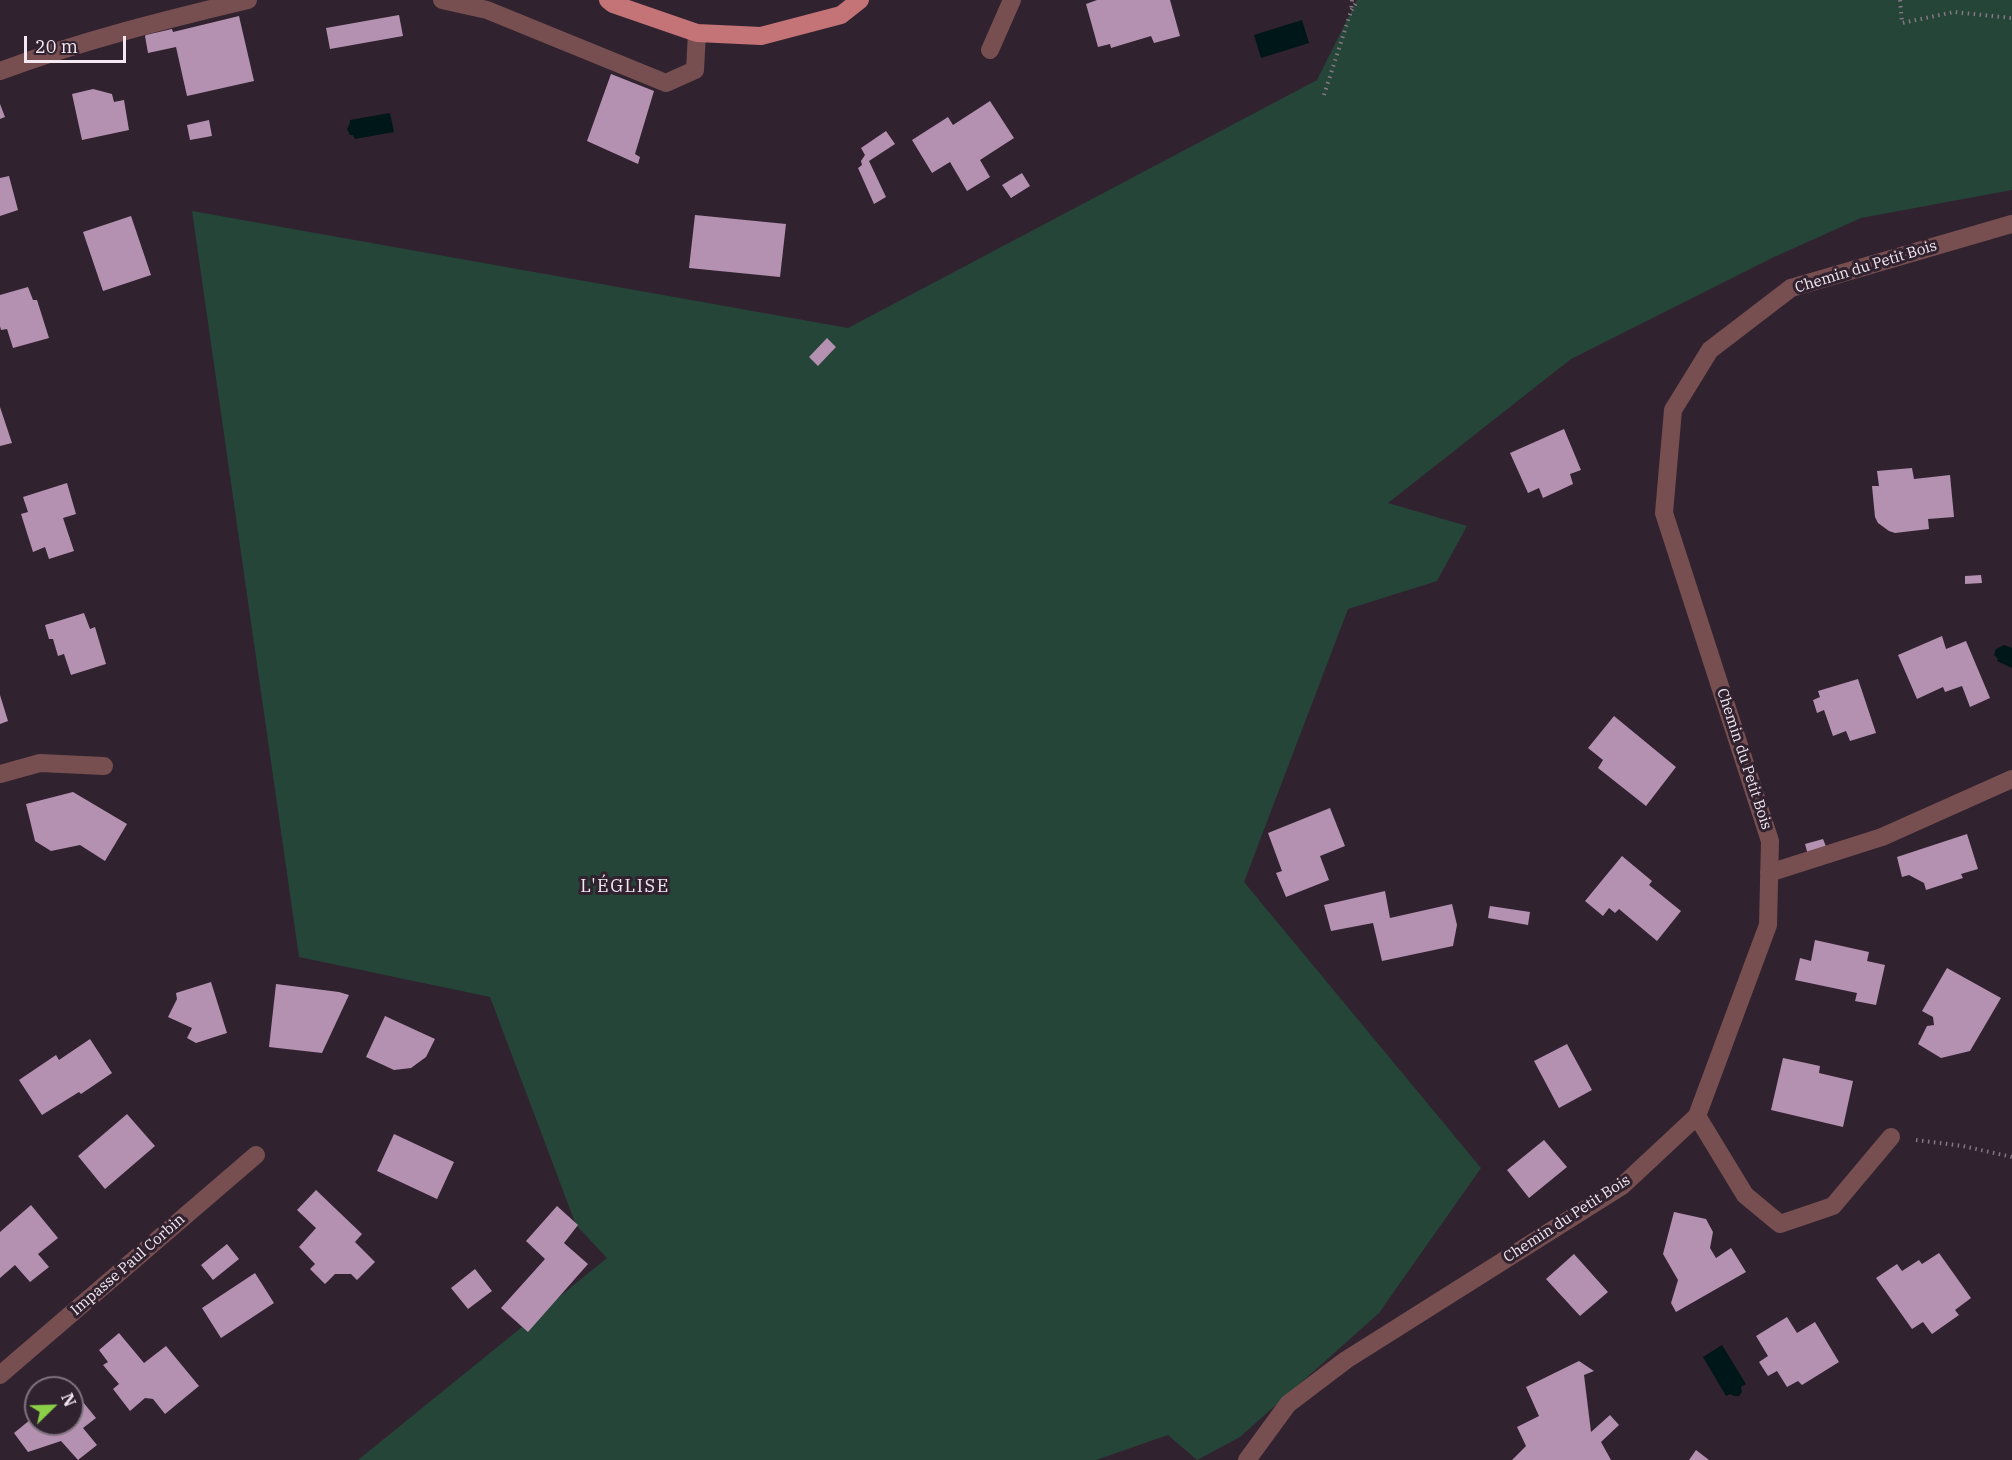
<!DOCTYPE html>
<html>
<head>
<meta charset="utf-8">
<style>
  body { margin:0 }
  #map { position:relative; width:2012px; height:1460px; overflow:hidden; background:#312230; font-family:"IBM Plex Serif",serif }
  canvas { display:block }
  .north { position:absolute; left:24px; top:1376px; width:60px; height:60px; box-sizing:border-box; background:#312230; border:2px solid #7f727e; border-radius:50%; rotate:67deg; font-size:16px; font-weight:700; line-height:24px; text-align:center; color:#f4e9f3 }
  .north::after { content:''; display:block; margin:auto; width:21px; height:27px; background:#89cf48; clip-path:polygon(50% 0,100% 100%,50% 72%,0 100%) }
  .scale { position:absolute; left:24px; top:36px; width:102px; height:27px; box-sizing:border-box; border:3px solid #f4e9f3; border-top:0; padding-left:8px; font-size:18px; line-height:21px; white-space:nowrap; color:#f4e9f3; -webkit-text-stroke:4px #312230; paint-order:stroke }
</style>
</head>
<body>
<div id="map">
<canvas width="2012" height="1460"></canvas>
<div class="north">N</div>
<div class="scale">20 m</div>
</div>
<script>
const g = document.querySelector('canvas').getContext('2d');
g.lineJoin = 'round';
function paint(path, color) { g.fillStyle = color; g.fill(path, 'evenodd'); }
function stroke(path, color, width, dash) { g.strokeStyle = color; g.lineWidth = width; g.lineCap = dash ? 'butt' : 'round'; g.setLineDash(dash || []); g.stroke(path); }
function write(font, color, halo, rows, align = 'center') {
  g.font = font + ' "IBM Plex Serif",serif'; g.lineWidth = 6; g.setLineDash([]); g.textBaseline = 'middle'; g.strokeStyle = halo; g.fillStyle = color; for (const [text, x, y, turn = 0] of rows) {
    g.save(); g.translate(x, y); g.rotate((+turn || 0) * Math.PI / 180); g.textAlign = isNaN(turn) ? turn : align; if (halo) g.strokeText(text, 0, 0); g.fillText(text, 0, 0); g.restore();
  }
}
paint(new Path2D(`
  M1357,0h655v190l-151,28 -89,40 -201,101 -183,144 79,23 -30,55 -89,28 -104,273 237,286 -102,145 -139,124 -43,23 -29,-25 -72,25h-738l249,-202 -31,-33 -86,-228 -191,-40 -107,-746 656,117 469,-248z`), '#244537');
paint(new Path2D(`
  M1302,20l7,23 -48,15 -7,-23z
  M390,113l4,19 -39,7 -2,-4h-3l-3,-6 3,-6v-3z
  M2004,645l8,3v20l-15,-7 1,-2 -4,-4 2,-6z
  M1722,1345l24,39 -5,3 1,5 -3,4h-5l-4,-2 -4,2 -23,-39z`), '#00171a');
paint(new Path2D(`
  M1097,0h73l10,36 -26,7 -3,-7 -40,12 -1,-4 -12,3 -12,-43z
  M399,15l4,21 -73,13 -4,-21z
  M239,16l15,65 -67,15 -11,-49 -28,6 -3,-17 1,-1 26,-6 1,3z
  M611,74l43,17 -19,63 5,3 -2,7 -51,-23z
  M93,89l19,5 2,8 10,-2 5,30 -47,10 -10,-46z
  M990,101l24,37 -34,22 10,17 -23,14 -17,-29 -18,11 -20,-33 36,-23 5,8z
  M0,104l5,13 -5,2z
  M209,120l3,16 -22,4 -3,-15z
  M886,131l9,13 -26,17 17,36 -12,7 -16,-36 4,-3 -1,-4 4,-6 -4,-7z
  M1022,173l8,13 -19,12 -9,-13z
  M9,176l9,34 -18,6v-38z
  M695,215l91,9 -6,53 -91,-9z
  M131,216l20,59 -48,16 -20,-59z
  M28,287l5,13h4l12,38 -36,10 -6,-19 -6,1 -1,-4v-31z
  M827,338l9,9 -18,19 -9,-9z
  M0,407l12,36 -12,3z
  M1564,429l17,41 -11,4 3,10 -30,14 -4,-10 -11,5 -18,-40z
  M1912,468l2,11 36,-4 4,42 -26,2 1,10 -34,4 -6,-2 -11,-8 -3,-6 -3,-31h7l-2,-15z
  M67,483l9,31 -13,4 11,33 -25,8 -4,-12 -12,5 -12,-38 7,-2 -5,-15z
  M1981,575l1,8 -17,1v-8z
  M84,613l6,16 5,-2 11,37 -35,11 -7,-21 -6,2 -5,-17h-4l-4,-14z
  M1942,636l4,13 20,-8 24,57 -20,9 -8,-21 -17,6 -2,-5 -26,12 -19,-44z
  M1858,679l18,54 -26,8 -4,-10 -13,5 -9,-26 -7,3 -4,-13 7,-3 -2,-6z
  M0,695l8,26 -8,3z
  M1614,716l62,51 -30,39 -48,-38 5,-8 -15,-12z
  M73,792l54,32 -22,37 -25,-16 -29,6 -16,-10 -9,-37z
  M1330,808l15,38 -25,10 9,24 -43,17 -10,-24 6,-2 -14,-38z
  M1967,834l11,35 -17,5 2,4 -37,12 -2,-7 -15,-8 -7,2 -5,-20z
  M1823,839l4,10 -19,6 -3,-11z
  M1622,856l30,25 -3,4 32,26 -24,30 -38,-32 -4,4 -6,-5 -6,8 -18,-15z
  M1385,891l5,27 62,-14 5,21 -4,21 -71,15 -9,-38 -42,8 -7,-26z
  M1490,906l40,6 -2,13 -40,-7z
  M1815,940l54,12 -2,9 18,4 -9,40 -21,-4 2,-8 -62,-13 5,-22 11,3z
  M1947,968l54,30 -31,53 -29,7 -23,-14 9,-18 7,-1 -1,-8 -11,-6z
  M211,982l16,51 -31,10 -9,-5 5,-10 -24,-11 9,-18 -1,-6z
  M276,984l63,8 10,3 -27,58 -53,-6z
  M385,1016l50,23 -9,18 -15,11 -17,2 -28,-13z
  M90,1039l22,34 -31,21 -2,-2 -37,23 -23,-35 37,-25 3,5z
  M1567,1044l25,46 -33,18 -25,-47z
  M1783,1058l37,8 -1,7 34,8 -10,46 -72,-17z
  M127,1114l28,32 -50,43 -27,-33z
  M394,1134l60,28 -17,37 -60,-28z
  M1544,1140l23,27 -38,31 -22,-28z
  M316,1190l46,44 -7,8 20,20 -18,18 -6,-6h-16l-10,10 -15,-15 5,-5 -16,-17 17,-19 -19,-18z
  M31,1205l27,33 -20,16 11,13 -19,15 -15,-17 -15,13v-46z
  M557,1206l21,19 -14,18 24,21 -60,68 -27,-24 44,-49 -19,-18z
  M1674,1212l32,7 7,13 -3,16 6,10 15,-10 15,24 -70,40 -5,-9 7,-23 -15,-26z
  M227,1244l12,15 -26,21 -12,-15z
  M1939,1253l32,45 -16,12 4,5 -27,19 -9,-12 -11,7 -36,-51 21,-14 5,7 17,-11 3,4z
  M1574,1254l34,38 -28,24 -34,-37z
  M475,1269l17,22 -24,18 -17,-21z
  M255,1273l19,30 -53,35 -19,-30z
  M1787,1317l10,16 18,-11 24,40 -37,23 -4,-4 -11,6 -10,-16 -9,5 -9,-14 9,-6 -12,-20z
  M119,1333l25,30 22,-17 33,40 -34,28 -12,-15 -8,-1 -15,13 -17,-22 6,-5 -16,-19 5,-3 -9,-12z
  M1579,1361l15,10 -10,4 7,57 19,-17 9,10 -18,17 10,18h-99l14,-14 -9,-19 22,-11 -13,-29z
  M74,1391l22,27 -13,10 14,17 -19,15 -17,-19 -33,11 -14,-19 22,-18v9h36v-31z
  M1696,1450l13,10h-20z`), '#b491b1');
stroke(new Path2D(`
  M1352,0l-1,11 7,-11
  M1900,0l2,23 52,-11 58,6
  M1324,95l27,-84
  M1916,1140l47,6 49,11`), '#857784', 4, [1.5, 4.5]);
stroke(new Path2D(`
  M442,0l45,10 179,73 29,-13 2,-37
  M990,50l22,-50
  M0,71c81,-30 164,-51 248,-71
  M0,774l40,-11 64,3
  M1769,873l113,-36 130,-58
  M1697,1116l48,79 35,29 53,-18 58,-69
  M0,1375l256,-220
  M1247,1460l41,-56 58,-44 276,-174 75,-70 71,-191 2,-84 -106,-328 9,-103 37,-60 81,-62 221,-64`), '#774f50', 18);
stroke(new Path2D(`
  M608,0l5,4 84,29 64,3 80,-21 19,-15`), '#c47477', 18);
write('15px', '#f4e9f3', '#312230', [
  ["Chemin du Petit Bois",1866,267,-17],
  ["Chemin du Petit Bois",1744,759,72],
  ["Chemin du Petit Bois",1567,1219,-33],
  ["Impasse Paul Corbin",128,1265,-41]
]);
g.letterSpacing = '1.5px';
write('18px', '#f4e9f3', '#312230', [
  ["L'ÉGLISE",625,887]
]);
g.letterSpacing = '0px';
</script>
</body>
</html>
